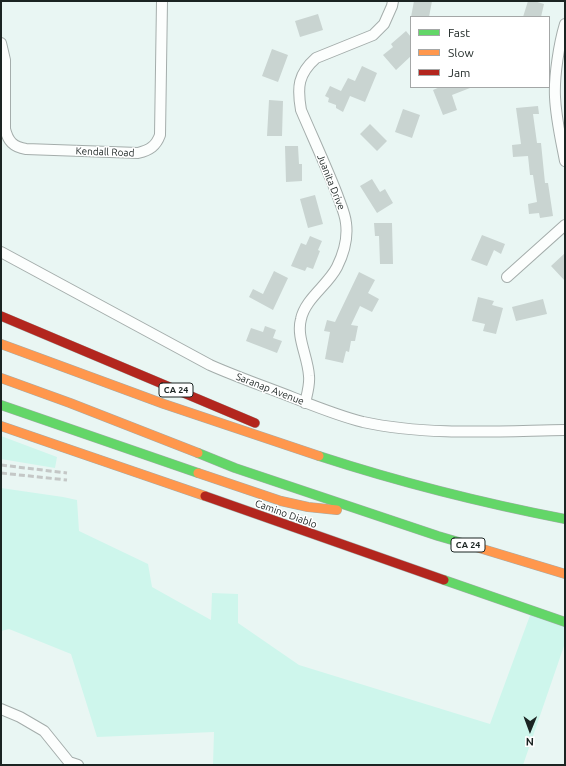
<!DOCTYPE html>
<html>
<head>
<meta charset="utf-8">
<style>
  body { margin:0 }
  #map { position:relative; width:566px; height:766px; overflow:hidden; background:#e9f6f3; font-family:Ubuntu,sans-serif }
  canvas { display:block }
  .frame { position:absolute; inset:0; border:2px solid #1b2422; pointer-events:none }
  .legend { position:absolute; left:410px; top:16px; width:140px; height:72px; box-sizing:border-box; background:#fff; border:1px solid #a4a7a7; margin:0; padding:5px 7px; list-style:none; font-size:12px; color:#1b2422 }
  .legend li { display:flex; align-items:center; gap:8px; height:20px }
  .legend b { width:20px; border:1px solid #a4a7a7 }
  .north { position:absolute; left:510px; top:710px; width:40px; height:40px; -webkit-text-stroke:3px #fff; paint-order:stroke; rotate:181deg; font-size:11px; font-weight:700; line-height:16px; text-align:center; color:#1b2422 }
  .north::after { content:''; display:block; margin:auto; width:14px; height:18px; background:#1b2422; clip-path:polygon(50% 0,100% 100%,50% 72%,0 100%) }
</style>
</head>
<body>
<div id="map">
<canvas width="566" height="766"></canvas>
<div class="frame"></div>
<ul class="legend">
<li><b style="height:5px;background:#63d668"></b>Fast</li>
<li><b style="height:5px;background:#ff974d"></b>Slow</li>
<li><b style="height:5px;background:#b3261e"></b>Jam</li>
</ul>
<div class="north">N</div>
</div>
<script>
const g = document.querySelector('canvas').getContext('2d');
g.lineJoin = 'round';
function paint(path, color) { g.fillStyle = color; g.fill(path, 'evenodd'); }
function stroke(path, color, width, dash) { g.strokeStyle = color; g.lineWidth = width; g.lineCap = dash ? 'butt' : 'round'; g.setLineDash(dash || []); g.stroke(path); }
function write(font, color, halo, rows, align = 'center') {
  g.font = font + ' Ubuntu,sans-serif'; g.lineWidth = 3; g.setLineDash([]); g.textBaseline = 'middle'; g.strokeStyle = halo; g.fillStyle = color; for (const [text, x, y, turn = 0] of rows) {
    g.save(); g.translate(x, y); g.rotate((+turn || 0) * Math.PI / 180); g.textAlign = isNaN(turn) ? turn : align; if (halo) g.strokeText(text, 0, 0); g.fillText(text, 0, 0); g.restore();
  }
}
paint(new Path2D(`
  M1,436l56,21 -2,11 -54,-9z
  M1,488l62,9 14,3 2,31 69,33 4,23 59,33 1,-27 26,1v29l61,42 191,59 42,-114 33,12v21l-42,122h-310l1,-33 -117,5 -26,-83 -62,-25 -8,2z`), '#cef6ec');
paint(new Path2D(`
  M414,1h18l-3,16h-18z
  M528,1h6l10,3 -3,13h-18z
  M318,14l5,16 -23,7 -5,-16z
  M406,31l5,6v19l-15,14 -13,-15 10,-8 -2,-3z
  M272,49l16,6 -10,27 -16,-6z
  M362,66l15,7 -12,29 -15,-6 -7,16 -7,-4v-3l-8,-3 1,-4 -4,-2 5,-10 11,5 7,-13 7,3z
  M440,87h30v1l-18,7 5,15 -14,5 -10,-25z
  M269,100l14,1 -1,35h-15z
  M538,106l1,8h-6l4,29h4l4,40h3l5,33 -13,2 -1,-5 -10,1 -1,-10 9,-2 -4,-27h-3l-2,-19 -15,1 -1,-12 9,-1 -5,-36z
  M403,109l17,6 -8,23 -17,-6z
  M370,124l17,17 -10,10 -17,-17z
  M285,146h13l1,18h3v17l-16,1z
  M372,179l8,13 5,-3 8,14 -16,10 -17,-27z
  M315,195l8,29 -15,4 -8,-29z
  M374,223h18l1,41h-13l-1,-28h-4z
  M482,235l23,9 -4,10 -7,-4 -7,16 -16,-6z
  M310,236l12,5 -4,9 2,1 -7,18 -6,-2 -2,4 -14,-5 10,-23 5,2z
  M565,253v28l-14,-15z
  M274,271l14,7 -15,32 -24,-13 4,-8 10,5z
  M359,272l16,8 -7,13 11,6 -7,13 -12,-6 -9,19 7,1 -3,15h-4l-2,11 -3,-1 -3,12 -18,-4 5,-27 -6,-1 3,-11 8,2z
  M478,297l16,4 -2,4 11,3 -7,26 -13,-3 2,-7 -13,-3z
  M543,299l4,15 -31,7 -4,-14z
  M265,326l11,4 -3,8 9,3 -5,12 -31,-12 5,-13 12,4z`), '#c9d4d1');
const street = new Path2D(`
  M565,24c-6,20 -11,52 -10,73 1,22 6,43 10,64
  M1,43l4,17v69c3,12 8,18 21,20l112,4c12,-3 18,-7 22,-18l2,-134
  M1,252l209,113c27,12 56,22 84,33 23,9 45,18 69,24 63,14 137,9 202,8
  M507,277l58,-52
  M305,403c2,-9 5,-18 4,-27 -1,-19 -13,-39 -8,-57 4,-20 27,-34 36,-52 7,-14 11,-29 9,-44 -1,-10 -6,-20 -9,-29 -11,-28 -24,-56 -36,-84 -4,-23 -3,-36 15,-52l57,-23 11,-11 8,-18 1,-5
  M1,709l19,8 24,14 25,31 9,3`);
const fast = new Path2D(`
  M1,405l197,68
  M198,453l37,15 203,68 38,11
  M319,456c80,26 163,47 246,63
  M444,580l121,42`);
const slow = new Path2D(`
  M1,344l163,60 155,52
  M1,378l69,25 128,50
  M1,426l204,70
  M198,473l83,28 27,6 29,3
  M476,547l89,27`);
const jam = new Path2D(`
  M1,316l254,107
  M205,496l239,84`);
stroke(street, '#a4adab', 12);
stroke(fast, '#a4adab', 10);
stroke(slow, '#a4adab', 10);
stroke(jam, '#a4adab', 10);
stroke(street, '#fcfefd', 10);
stroke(fast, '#63d668', 9);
stroke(slow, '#ff974d', 9);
stroke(jam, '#b3261e', 9);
stroke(new Path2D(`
  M1,465l66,8
  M1,473l66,7`), '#c4c7c6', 3, [6, 3]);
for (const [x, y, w] of [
  [176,390,34],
  [468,545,34]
]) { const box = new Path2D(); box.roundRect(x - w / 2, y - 7, w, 14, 3); g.fillStyle = '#fff'; g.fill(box); stroke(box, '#1b2422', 1); }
write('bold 9px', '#1b2422', null, [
  ["CA 24",176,390],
  ["CA 24",468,545]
]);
write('10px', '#1b2422', '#fff', [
  ["Kendall Road",105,152,2],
  ["Juanita Drive",331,182,68],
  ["Saranap Avenue",270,389,21],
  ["Camino Diablo",286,514,20]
]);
</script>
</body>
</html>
